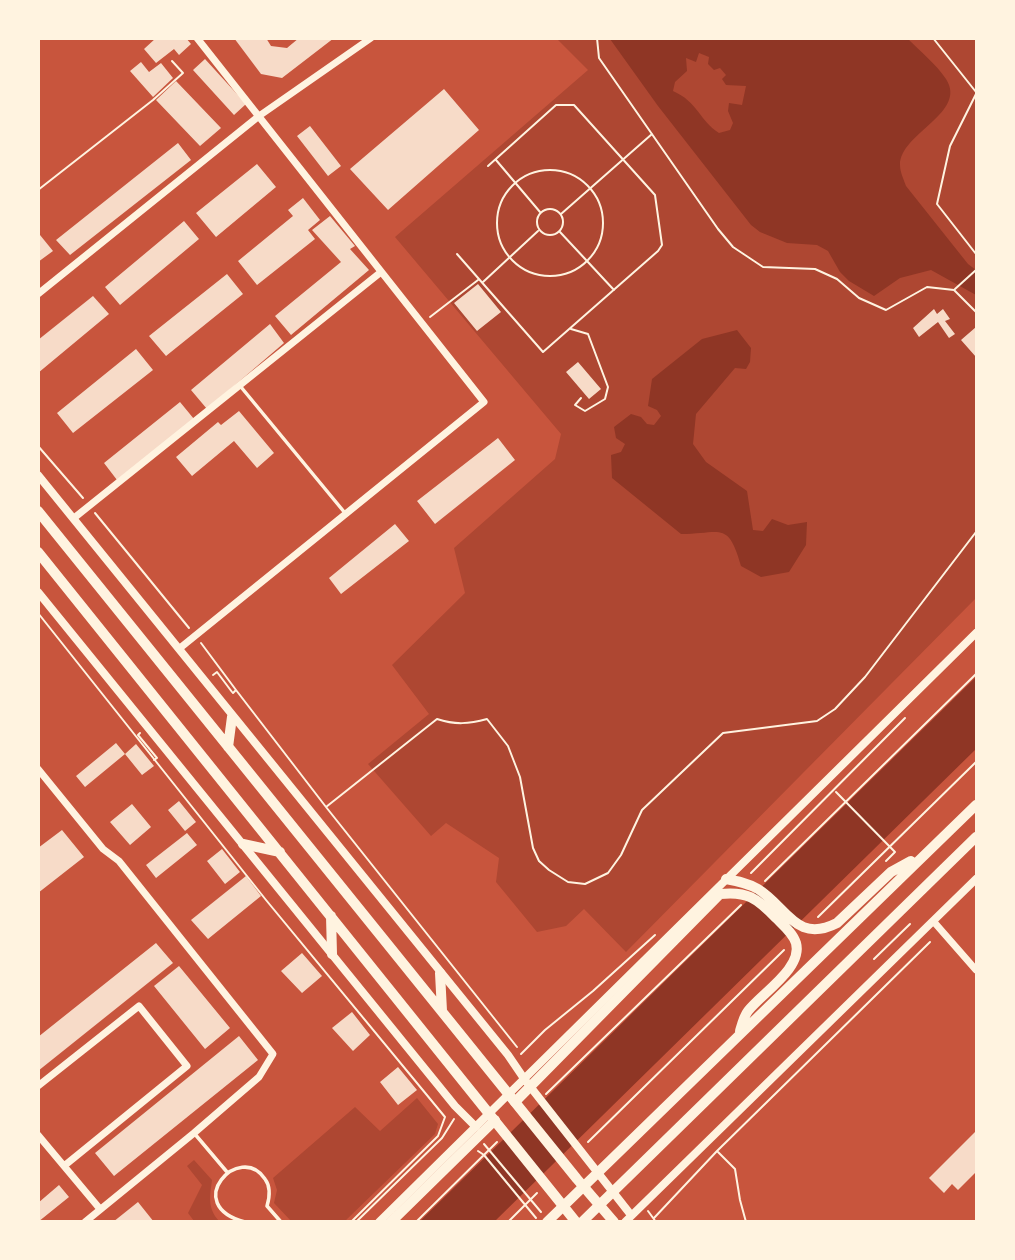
<!DOCTYPE html>
<html>
<head>
<meta charset="utf-8">
<style>
  body { margin:0 }
  #map { position:relative; width:1015px; height:1260px; overflow:hidden; background:#c8553d; font-family:Commissioner,sans-serif }
  canvas { display:block }
  .frame { position:absolute; inset:0; border:40px solid #fff3e0; pointer-events:none }
</style>
</head>
<body>
<div id="map">
<canvas width="1015" height="1260"></canvas>
<div class="frame"></div>
</div>
<script>
const g = document.querySelector('canvas').getContext('2d');
g.lineJoin = 'round';
function paint(path, color) { g.fillStyle = color; g.fill(path, 'evenodd'); }
function stroke(path, color, width, dash) { g.strokeStyle = color; g.lineWidth = width; g.lineCap = dash ? 'butt' : 'round'; g.setLineDash(dash || []); g.stroke(path); }
paint(new Path2D(`
  M557,39h419v559l-350,354 -42,-43 -18,17 -29,6 -41,-50 3,-24 -53,-35 -15,13 -63,-72 61,-50 -37,-49 73,-72 -11,-45 101,-89 6,-25 -166,-197 193,-167z
  M417,1098l21,26 -3,10 -90,87h-54l-17,-18 3,-13 -4,-12 82,-71 25,24z
  M194,1160l18,20c-2,16 -5,28 7,41h-25l-6,-8 14,-28 -15,-19z`), '#ae4732');
paint(new Path2D(`
  M610,39h298c12,12 28,25 38,40 22,34 -46,54 -46,86 0,7 4,15 6,21l62,78 8,6v25l-45,-25 -31,8 -26,18 -25,-15 -9,-9 -12,-21 -11,-6 -30,-2 -27,-11 -9,-7 -93,-119zM699,53l10,4 -1,7 6,6 6,-2 6,7 -4,4 4,6 20,1 -4,19 -13,-2 -1,8 5,12 -3,7 -11,3c-20,-13 -21,-31 -46,-42l2,-9 12,-11 -1,-13 10,4z
  M737,330l14,18 -1,14 -4,7 -11,-1 -39,46 -3,30 13,18 41,29 6,39 10,1 9,-12 16,6 19,-3 -1,23 -17,27 -28,5 -20,-11c-13,-46 -20,-32 -60,-32l-69,-56 -1,-23 10,-3 4,-8 -9,-6 -2,-11 17,-13 10,3 6,7 7,1 7,-9 -4,-6 -9,-4 4,-27 50,-40z
  M976,677v72l-481,472 -76,1z`), '#8f3625');
paint(new Path2D(`
  M156,38h30l5,6 -12,11 -5,-6 -18,14 -12,-14z
  M234,38h32l5,8 16,2 12,-10h35l-52,40 -21,-4z
  M205,59l41,45 -12,11 -41,-45z
  M141,62l8,10 12,-9 12,15 -20,19 -23,-26z
  M176,81l45,47 -21,18 -44,-46z
  M444,89l35,41 -91,80 -38,-41z
  M310,126l31,40 -13,10 -31,-40z
  M178,143l13,17 -121,95 -14,-15z
  M257,164l19,23 -60,50 -20,-24z
  M303,198l17,22 -12,10 7,9 -58,46 -19,-24 55,-45 -5,-6z
  M330,216l25,30 -5,3 19,21 -78,65 -16,-19 66,-54 -29,-32z
  M184,221l15,18 -79,66 -15,-18z
  M40,235l13,16 -15,11v-25z
  M227,274l16,20 -77,62 -17,-20z
  M478,284l23,28 -24,19 -23,-28z
  M93,296l16,18 -71,59v-33z
  M934,309l3,5 6,-5 7,10 -5,2 10,13 -6,4 -11,-16 -19,15 -6,-9z
  M270,324l14,19 -77,66 -16,-19z
  M976,327v30l-15,-17z
  M136,349l17,21 -80,63 -16,-20z
  M578,362l23,27 -12,10 -23,-27z
  M180,402l14,17 -77,61 -13,-17z
  M239,411l35,42 -17,15 -23,-27 -42,35 -16,-19 42,-35 3,3z
  M498,438l17,22 -80,64 -18,-23z
  M395,524l14,17 -68,53 -12,-16z
  M116,743l9,11 -40,33 -9,-11z
  M136,744l18,22 -12,9 -17,-21z
  M179,801l17,21 -11,9 -17,-21z
  M132,804l19,23 -21,18 -20,-23z
  M62,830l22,27 -46,36v-45z
  M187,833l10,12 -41,33 -10,-13z
  M222,849l18,23 -15,12 -18,-23z
  M246,876l15,20 -53,43 -17,-19z
  M156,943l17,20 -135,108v-34z
  M302,953l20,23 -20,17 -21,-22z
  M179,966l51,62 -25,21 -51,-63z
  M352,1012l18,23 -17,16 -21,-23z
  M239,1036l19,24 -144,116 -19,-23z
  M398,1067l19,23 -19,15 -18,-23z
  M976,1131v41l-18,18 -6,-6 -8,9 -15,-15z
  M59,1185l10,12 -31,25v-19z
  M138,1202l16,20h-41z`), '#f7dbc8');
stroke(new Path2D(`
  M597,38l2,20 119,171 15,18 30,20 52,2 22,10 22,19 27,12 41,-23 27,3 22,22
  M933,38l43,54
  M976,94l-26,52 -13,58 39,50
  M496,160l44,52
  M497 223a53 53 0 1 1 106 0a53 53 0 1 1-106 0Z
  M38,190l115,-90 30,-27 -11,-12
  M537 222a13 13 0 1 1 26 0a13 13 0 1 1-26 0Z
  M561,214l91,-80
  M560,232l54,58
  M457,254l86,98 115,-101 4,-6 -7,-50 -81,-90h-18l-68,61
  M483,282l55,-51
  M955,289l21,-19
  M430,317l48,-37
  M571,329l17,5 20,53 -3,12 -20,12 -10,-6 6,-7
  M38,446l45,52
  M95,513l94,115
  M38,613l228,287 179,217 -7,19 -87,86
  M201,643l35,47 -3,3
  M213,675l4,-3 15,20
  M236,690l90,117 191,240
  M140,733l-2,2 19,23 -3,2
  M836,792l59,60 -9,9
  M326,807l111,-88c18,6 32,5 50,0l21,27 12,31 13,71 6,13 10,9 19,12 17,2 23,-11 13,-18 21,-45 81,-77 94,-12 18,-12 30,-32 111,-145
  M751,873l154,-155
  M765,881l211,-207
  M818,917l158,-155
  M874,959l36,-35
  M521,1054l24,-24 48,-39 62,-56
  M546,1094l195,-189
  M588,1142l196,-192
  M484,1144l57,68
  M478,1151l6,4 52,63
  M718,1152l17,17 5,31 6,22
  M648,1211l8,11
  M654,1218l63,-67 213,-209
  M356,1222l86,-84 12,-19
  M416,1222l81,-80
  M508,1222l29,-29`), '#fff3e0', 2);
stroke(new Path2D(`
  M241,387l104,126
  M194,1133l33,39
  M245,1222c-65,-17 -5,-81 20,-43 6,8 5,17 2,27l14,16`), '#fff3e0', 3.5);
stroke(new Path2D(`
  M38,294l221,-178 112,-78
  M74,518l307,-246
  M180,648l304,-246 -287,-364
  M38,769l65,80 16,12 154,193 -14,23 -65,56 -109,89
  M934,922l42,48
  M38,1086l101,-80 48,60 -123,100
  M38,1135l62,74`), '#fff3e0', 7);
stroke(new Path2D(`
  M38,475l470,580 17,25 106,135
  M38,592l417,514 21,21
  M379,1222l597,-589
  M625,1222l351,-343`), '#fff3e0', 8);
stroke(new Path2D(`
  M38,511l539,668 37,43
  M38,552l538,670
  M228,747l4,-30
  M243,844l37,8
  M331,916l1,38
  M440,973l2,38`), '#fff3e0', 10);
stroke(new Path2D(`
  M726,879c11,2 22,4 32,10 29,18 38,55 79,34l54,-51 20,-11
  M515,1102l205,-208c27,-3 37,4 56,24 7,7 17,15 20,25 7,25 -34,50 -48,68 -4,5 -6,13 -8,20
  M391,1222l104,-102
  M547,1222l429,-417
  M582,1222l394,-385`), '#fff3e0', 10);
</script>
</body>
</html>
